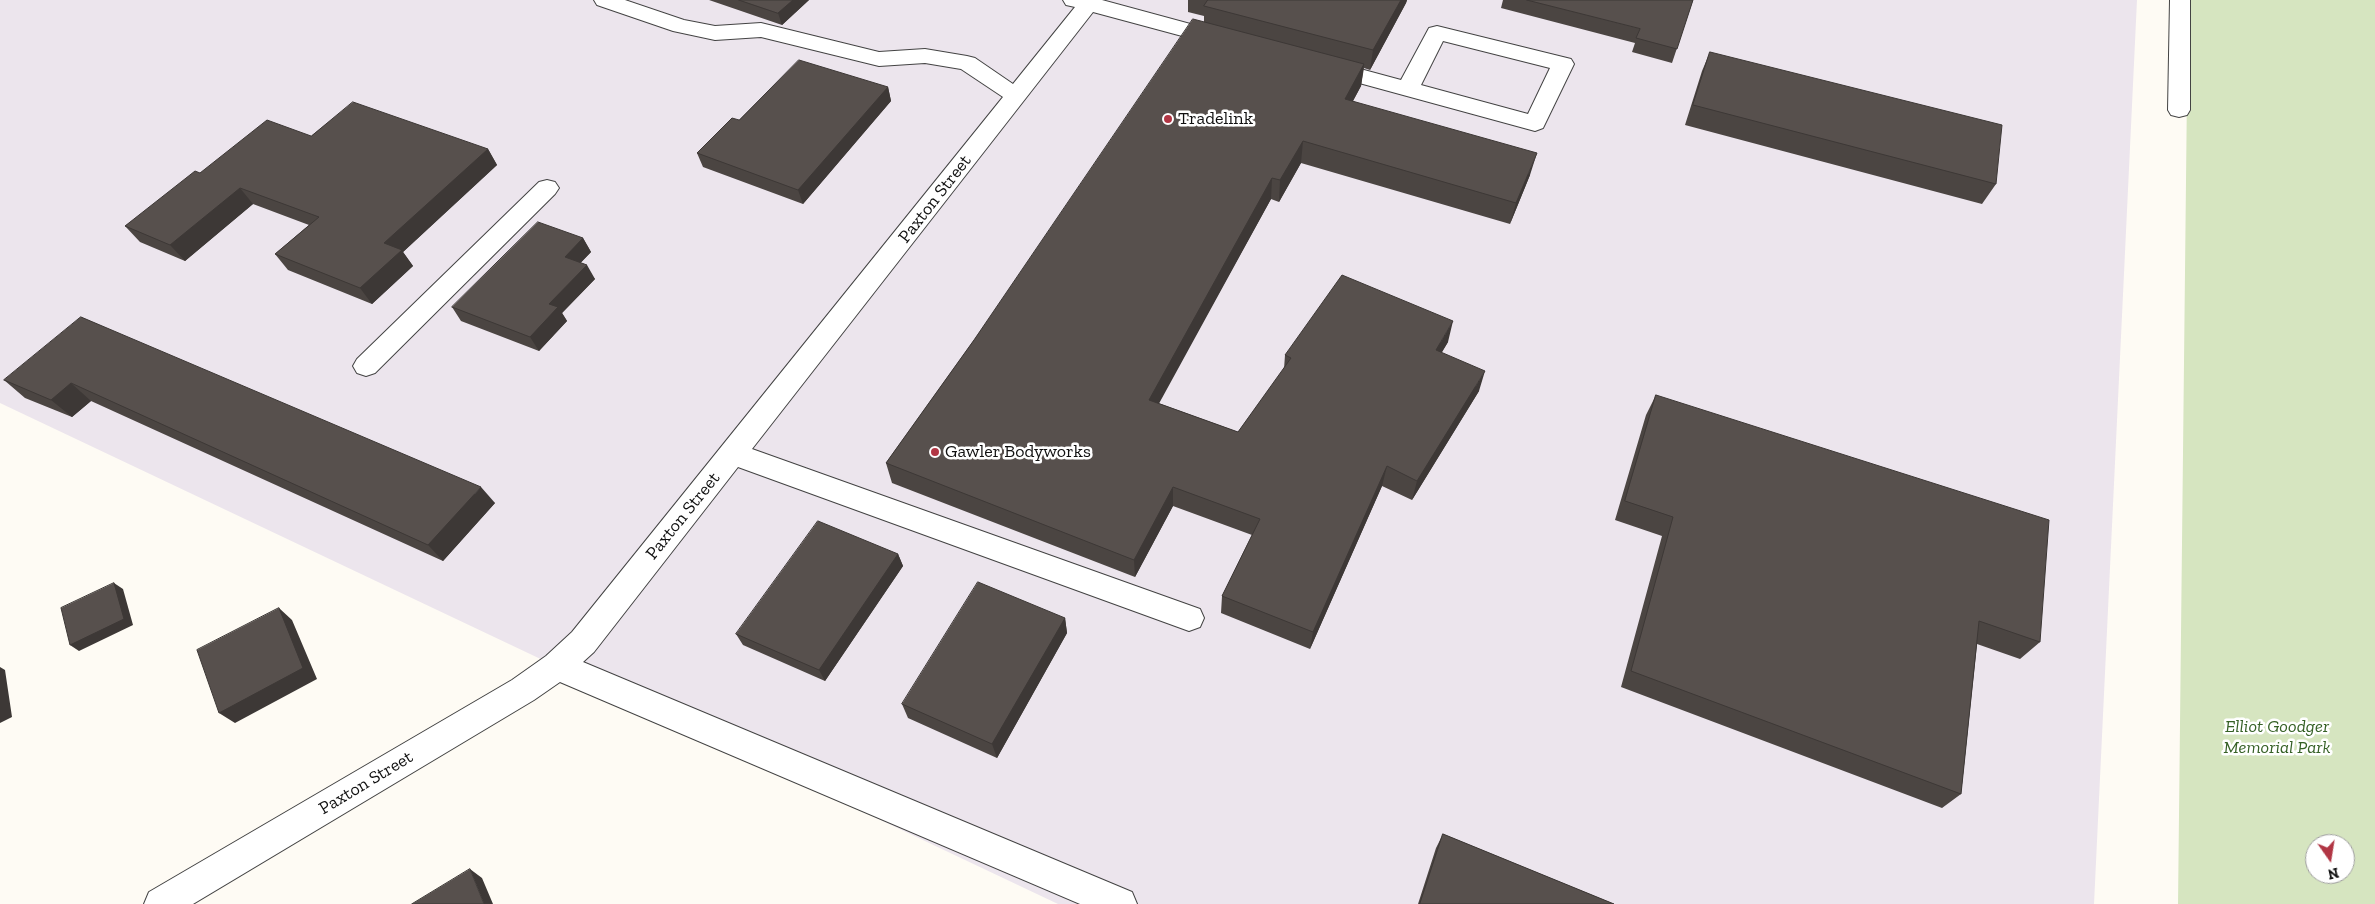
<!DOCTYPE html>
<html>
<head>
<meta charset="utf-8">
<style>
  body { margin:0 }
  #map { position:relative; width:2375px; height:904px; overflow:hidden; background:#fefbf4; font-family:"Zilla Slab",serif }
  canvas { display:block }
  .north { position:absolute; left:2305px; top:834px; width:50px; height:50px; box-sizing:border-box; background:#fff; border:1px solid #9f9f9f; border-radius:50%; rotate:167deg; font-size:14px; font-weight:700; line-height:20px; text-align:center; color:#101010 }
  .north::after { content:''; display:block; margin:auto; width:18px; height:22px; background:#b13644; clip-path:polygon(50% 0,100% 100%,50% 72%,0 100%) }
</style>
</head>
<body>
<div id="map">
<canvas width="2375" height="904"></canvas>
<div class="north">N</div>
</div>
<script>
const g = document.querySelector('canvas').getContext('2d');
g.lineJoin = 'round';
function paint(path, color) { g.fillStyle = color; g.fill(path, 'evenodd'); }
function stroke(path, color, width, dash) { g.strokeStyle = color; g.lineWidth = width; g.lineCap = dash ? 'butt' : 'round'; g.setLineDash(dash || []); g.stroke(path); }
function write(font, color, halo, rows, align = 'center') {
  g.font = font + ' "Zilla Slab",serif'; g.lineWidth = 5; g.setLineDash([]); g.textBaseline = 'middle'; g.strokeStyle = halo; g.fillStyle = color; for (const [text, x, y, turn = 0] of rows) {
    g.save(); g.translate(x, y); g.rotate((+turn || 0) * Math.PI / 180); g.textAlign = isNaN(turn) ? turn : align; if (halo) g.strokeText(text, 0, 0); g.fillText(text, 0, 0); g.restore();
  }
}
paint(new Path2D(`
  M0,0h2137l-43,904h-1036l-1058,-501z`), '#ece5ed');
paint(new Path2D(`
  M2188,0h187v904h-197zM2315,844h30v30h-30z`), '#d6e5c0');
const minor = new Path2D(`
  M594,0h31l59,20 31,6 46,-3 118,29 46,-3 42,7 8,2 38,26 62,-77 -9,-2 -3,-5h39l129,35 3,5 -3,5 -8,2 -130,-35 -341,437 448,160 4,9 -4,9 -11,4 -451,-164 -144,185 -11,10 549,230 5,12h-57l-520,-222 -26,18 -341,204h-49l5,-12 363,-212 34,-24 26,-24 431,-535 -42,-28 -36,-6 -46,3 -118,-29 -46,3 -42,-9 -76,-26z
  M2170,0h20v110l-3,5 -8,2 -8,-2 -3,-5z
  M1437,26l134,33 3,5 -31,64 -8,3 -216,-59 -3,-5 3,-5 8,-2 74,20 28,-52zM1443,41l107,27 -22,46 -107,-29z
  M547,180l8,2 4,6 -4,6 -180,179 -9,3 -9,-3 -4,-7 4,-7 182,-177z`);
stroke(minor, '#434343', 2);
paint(minor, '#fff');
paint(new Path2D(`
  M709,0h100l-27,25z
  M1188,0h219l-1,3 -36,67 -6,-2 -3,18 -8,15 177,74 -20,49 -209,-61 -22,39 -8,-3 -113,204 80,29 46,-63 1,-14 163,-13 -7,11 38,38 -67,109 -30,-14 -72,163 -89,-36 1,-17 30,-61 -79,-29 -38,71 -243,-94 -6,-20 88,-123 230,-318v-6l-16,-4z
  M1503,0h190l-21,63 -40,-11 3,-9 -134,-35z
  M1710,52l286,132 -14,20 -297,-79 17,-54z
  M888,87l3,14 -88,103 -100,-37 -6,-14 42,-33z
  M311,136l177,13 9,16 -94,87 10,14 -41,38 -84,-34 -13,-16 34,-29 -56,-21 -68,57 -45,-19 -15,-16 75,-53z
  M583,238l8,14 -11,11 15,16 -33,34 5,8 -28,30 -78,-30 -9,-14z
  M81,317l414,186 -52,58 -352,-160 -19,16 -47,-19 -21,-18z
  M1656,395l384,247 -20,17 -43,-15 -16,150 -19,14 -321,-121 41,-151 -47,-16 31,-105z
  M898,554l5,12 -78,115 -82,-36 -7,-11z
  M1065,618l2,15 -70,125 -89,-40 -6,-14z
  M1443,834l171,70h-196l18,-56z`), '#4b4542');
paint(new Path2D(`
  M793,0h16l-27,25 -4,-12z
  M1401,0h6l-1,3 -36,67 3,-20z
  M1364,64l-3,22 -19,35 3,-22z
  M888,87l3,14 -88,103 -5,-14z
  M1303,141l-2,22 -22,39 1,-22z
  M488,149l9,16 -94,87 10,14 -41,38 -12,-16 24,-45z
  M1537,153l-7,22 -20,49 6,-21z
  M1272,178l-1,21 -121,221 -1,-20z
  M240,188l13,16 -68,57 -15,-16z
  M583,238l8,14 -18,19 -8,-14z
  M587,265l8,14 -33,34 5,8 -28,30 -9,-14 19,-33z
  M1453,321l-5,21 -17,29 5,-21z
  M1485,371l-6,20 -67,109 5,-19z
  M71,383l20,18 -19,16 -21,-17z
  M1387,466l-5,20 -72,163 3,-17z
  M481,487l14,16 -52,58 -15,-16z
  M1173,487v19l-38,71 -1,-17z
  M898,554l5,12 -78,115 -6,-11z
  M114,583l9,6 10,36 -54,26 -9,-6z
  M279,608l13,12 25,59 -82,44 -16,-10z
  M1065,618l2,15 -70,125 -5,-14z
  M0,667l5,3 7,47 -12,6z
  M470,869l12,9 11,26h-9z`), '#3d3836');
const building = new Path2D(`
  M739,0h54l-15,13z
  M1208,0h193l-28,50 -169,-44z
  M1527,0h166l-16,49 -41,-11 4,-9z
  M1193,19l171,45 -19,35 192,54 -21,50 -213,-62 -23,39 -8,-2 -123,222 89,32 53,-74 -6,-3 57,-80 111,46 -17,29 49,21 -68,110 -30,-15 -74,166 -91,-36 38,-77 -87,-32 -39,73 -248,-97 88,-123z
  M1710,52l292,73 -6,59 -303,-79z
  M799,60l89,27 -90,103 -101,-37 35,-35 7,2z
  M353,102l135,47 -104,94 18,7 -42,38 -85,-34 44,-37 -79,-29 -70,57 -45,-19 70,-55 5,2 67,-53 44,16z
  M538,222l45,16 -18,19 22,8 -38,39 9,3 -28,30 -78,-30z
  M81,317l400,170 -53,58 -357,-162 -20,17 -47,-20z
  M1656,395l393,125 -9,122 -61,-21 -18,173 -330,-123 42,-154 -48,-16z
  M818,521l80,33 -79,116 -83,-36z
  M978,582l87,36 -73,126 -90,-40z
  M114,583l10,36 -54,26 -9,-37z
  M279,608l24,60 -84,45 -22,-63z
  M1443,834l171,70h-194z
  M470,869l14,35h-72z`);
paint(building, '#57504d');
stroke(building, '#3d3836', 1);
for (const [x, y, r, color] of [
  [1168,119,5,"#b13644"],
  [935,452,5,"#b13644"]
]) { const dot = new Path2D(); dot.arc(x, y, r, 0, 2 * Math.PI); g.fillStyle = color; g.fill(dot); stroke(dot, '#fff', 2); }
write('18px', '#101010', '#fff', [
  ["Tradelink",1178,119],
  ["Gawler Bodyworks",945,452]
], 'left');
write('18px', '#101010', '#fff', [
  ["Paxton Street",935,199,-52],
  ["Paxton Street",683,516,-51],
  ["Paxton Street",366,783,-31]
]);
write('italic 18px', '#366126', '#fff', [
  ["Elliot Goodger",2277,727],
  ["Memorial Park",2277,748]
]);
</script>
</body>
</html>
